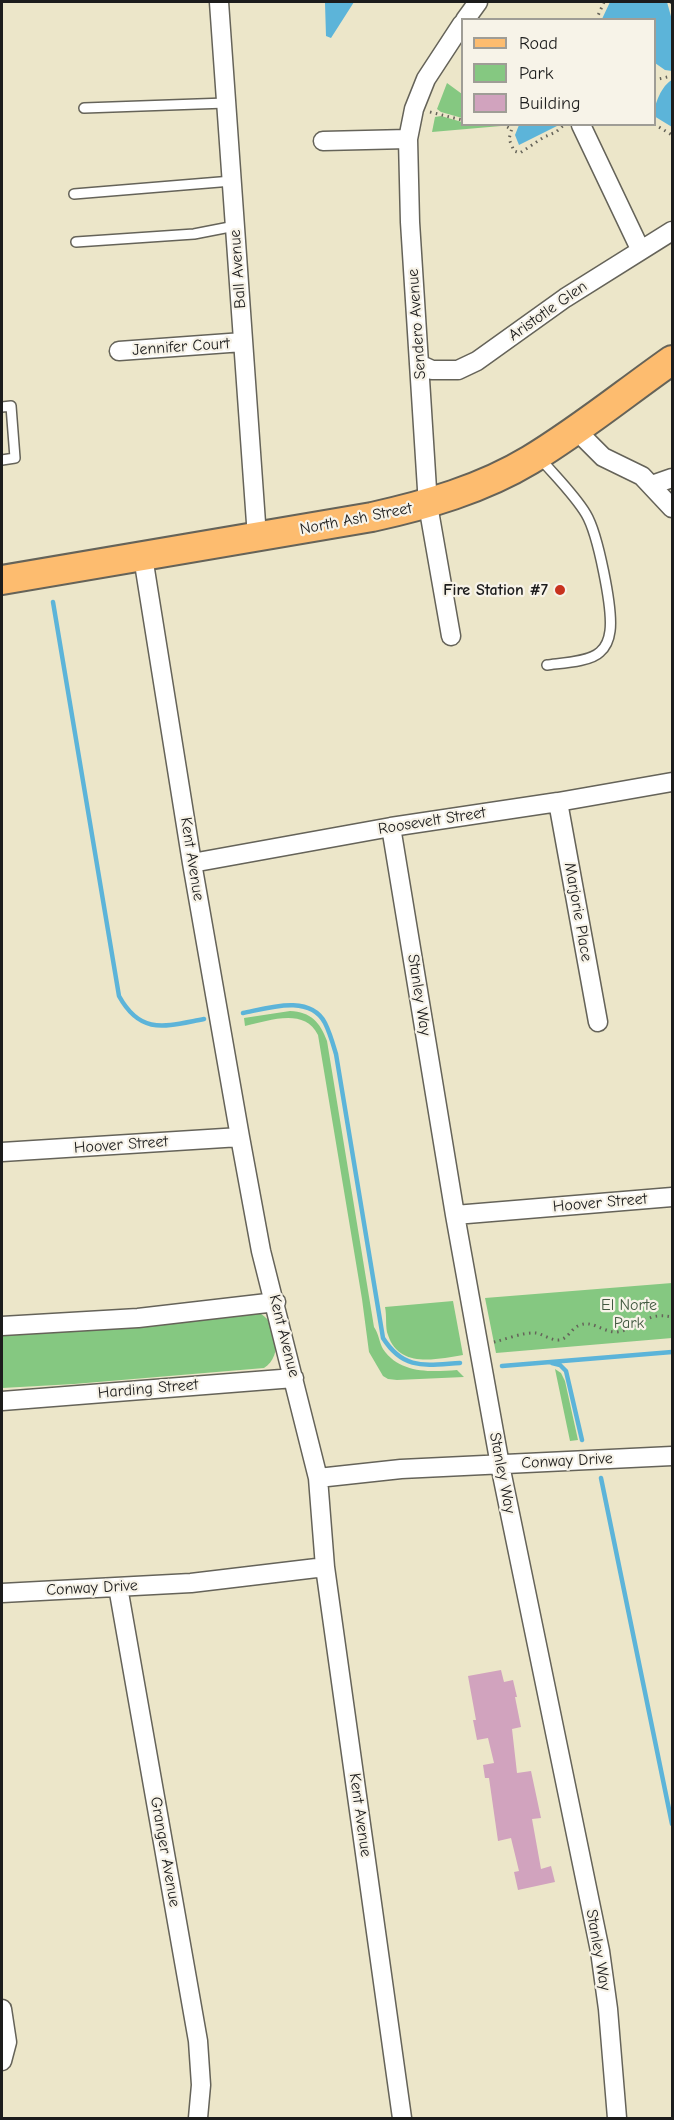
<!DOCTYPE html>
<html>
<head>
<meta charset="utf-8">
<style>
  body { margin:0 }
  #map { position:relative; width:674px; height:2120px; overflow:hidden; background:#ece6c9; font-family:"Comic Neue",sans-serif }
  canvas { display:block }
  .frame { position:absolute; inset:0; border:3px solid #1c1c1c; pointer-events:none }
  .legend { position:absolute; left:461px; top:18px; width:195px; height:108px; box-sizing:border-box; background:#f7f3e8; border:2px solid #9f9d96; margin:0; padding:8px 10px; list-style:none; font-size:18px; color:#1c1c1c }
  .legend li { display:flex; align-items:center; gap:12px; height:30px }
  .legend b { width:30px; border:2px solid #9f9d96 }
</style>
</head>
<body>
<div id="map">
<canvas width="674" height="2120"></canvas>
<div class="frame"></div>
<ul class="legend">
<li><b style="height:8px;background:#fdbc6f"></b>Road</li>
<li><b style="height:16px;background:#85c881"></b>Park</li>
<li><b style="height:16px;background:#d1a3be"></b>Building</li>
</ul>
</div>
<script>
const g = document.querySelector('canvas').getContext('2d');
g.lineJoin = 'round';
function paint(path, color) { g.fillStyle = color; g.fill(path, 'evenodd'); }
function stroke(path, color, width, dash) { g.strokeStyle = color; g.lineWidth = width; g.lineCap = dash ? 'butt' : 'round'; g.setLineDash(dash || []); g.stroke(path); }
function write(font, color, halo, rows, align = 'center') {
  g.font = font + ' "Comic Neue",sans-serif'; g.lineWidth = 4.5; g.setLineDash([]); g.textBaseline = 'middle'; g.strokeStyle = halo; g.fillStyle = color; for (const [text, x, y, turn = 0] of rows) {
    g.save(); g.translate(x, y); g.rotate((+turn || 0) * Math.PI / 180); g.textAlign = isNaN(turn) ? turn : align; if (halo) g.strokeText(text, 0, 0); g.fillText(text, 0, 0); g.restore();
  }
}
paint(new Path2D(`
  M447,83l15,11v24l-21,-6 -4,-3z
  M441,116l21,6v2l39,2 -69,6 3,-15z
  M290,1011c21,1 30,11 37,30l47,286c5,7 5,15 9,22 17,25 48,23 74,21l7,7 -67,3 -9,-1 -5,-3 -14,-24 -7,-53 -44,-264c-14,-28 -49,-14 -73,-9l-1,-8z
  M672,1283v55l-176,15 -11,-55z
  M453,1301l10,54c-26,4 -64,14 -75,-20 -3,-7 -1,-19 -3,-28z
  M257,1312c21,8 27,44 7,56l-190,16 -72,4v-58z
  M555,1369l6,4 4,8 13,59 -8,1z`), '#85c881');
paint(new Path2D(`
  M610,2h57l5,18v51l-7,-1 -10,-7 -1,-43 -52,-1z
  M325,3l29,-1 -23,36 -5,-2z
  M672,80v47l-18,-11c0,-12 8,-31 18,-36z
  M519,125v-1l40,1 -40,20 -4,-10z`), '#5cb4d9');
stroke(new Path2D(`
  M53,602l66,394c22,40 47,30 85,23
  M243,1013c25,-5 67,-19 82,10 5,10 8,21 11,31l47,284c21,33 43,27 77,25
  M552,1363l8,2 6,6 16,69
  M502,1366l170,-14
  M601,1478l71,346`), '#5cb4d9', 4.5);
paint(new Path2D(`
  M501,1670l3,12 9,-2 4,17h-2l6,30 -9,2 5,44 14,-2 10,47 -9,1 9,50 10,-3 4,16 -37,8 -4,-18 5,-1 -8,-33 -13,3 -9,-63h-4l-2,-13 11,-2 -6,-25 -11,2 -4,-20h3l-8,-44z`), '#d1a3be');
const service = new Path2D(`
  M84,108l142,-5
  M74,194l158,-13
  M76,242l118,-8 41,-8
  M2,407l9,-1 4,52 -13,2
  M539,457c15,18 35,37 47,57 12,20 27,95 24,117 -1,8 -4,16 -10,21 -10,10 -39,11 -53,13`);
const minor = new Path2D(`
  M219,2l38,535
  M465,20l13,-18
  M581,125l59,124
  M323,141l85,-2
  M119,351l124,-9
  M419,364l13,6h26l19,-9 88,-63 107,-67
  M576,430l27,27 39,19 30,32
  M652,485l20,-7
  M143,557l49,306 48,274 21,114 57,227 7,89 77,551
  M451,636l-23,-131 -18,-283 -2,-83 6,-30 12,-30 36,-55
  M558,802l40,220
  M391,827l64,388 45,250 100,486 8,58 9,109
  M192,863l199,-36 167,-25 114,-20
  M2,1152l238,-15
  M455,1215l217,-18
  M2,1326l136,-8 138,-16
  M2,1401l292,-23
  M318,1478l83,-9 271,-13
  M118,1587l80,454 3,44 -3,33
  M2,1593l189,-10 134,-16
  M2,2009l5,33 -5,19`);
const primary = new Path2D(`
  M2,580l370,-63c54,-12 110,-28 158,-57 50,-30 95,-67 142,-100`);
stroke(service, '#656359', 12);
stroke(minor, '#656359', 21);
stroke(primary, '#656359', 32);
stroke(new Path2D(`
  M671,2l1,3
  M596,20l8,-18
  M654,80l18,-4
  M430,112l32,8
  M502,124l9,5
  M513,124l-4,15 5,12 6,2 24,-16 12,-5 9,-8
  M654,124l18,11
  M494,1342c13,-3 29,-10 42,-9 7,1 14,7 22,7 10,0 13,-12 22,-15 12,-5 23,7 36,7 23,-2 28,-21 56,-15`), '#656359', 3, [1.5, 4.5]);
stroke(service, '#fff', 9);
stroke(minor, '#fff', 18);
stroke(primary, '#fdbc6f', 28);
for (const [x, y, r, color] of [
  [560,590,6,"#c8321e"]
]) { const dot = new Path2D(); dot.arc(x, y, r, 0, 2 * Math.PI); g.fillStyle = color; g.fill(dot); stroke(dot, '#f7f3e8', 2); }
write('16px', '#1c1c1c', '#f7f3e8', [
  ["Ball Avenue",238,269,-94],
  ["Aristotle Glen",548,311,-35],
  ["Sendero Avenue",417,324,-94],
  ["Jennifer Court",181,347,-4],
  ["North Ash Street",356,519,-11],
  ["Roosevelt Street",432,821,-9],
  ["Kent Avenue",192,859,81],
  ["Marjorie Place",578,912,80],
  ["Stanley Way",419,995,81],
  ["Hoover Street",121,1145,-4],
  ["Hoover Street",600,1203,-5],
  ["Kent Avenue",284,1336,76],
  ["Harding Street",148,1389,-5],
  ["Conway Drive",567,1461,-3],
  ["Stanley Way",502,1473,79],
  ["Conway Drive",92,1588,-3],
  ["Kent Avenue",360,1815,82],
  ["Granger Avenue",165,1852,80],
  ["Stanley Way",598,1950,80]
]);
write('bold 16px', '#1c1c1c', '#f7f3e8', [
  ["Fire Station #7",548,590]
], 'right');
write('16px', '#41583f', '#f7f3e8', [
  ["El Norte",629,1305],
  ["Park",629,1323]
]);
</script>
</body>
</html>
